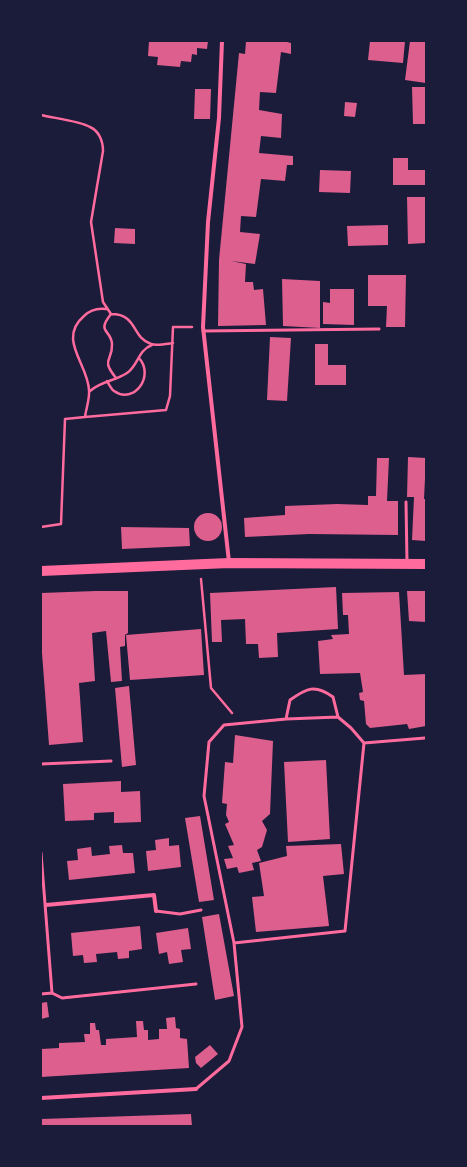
<!DOCTYPE html>
<html>
<head>
<meta charset="utf-8">
<style>
  body { margin:0 }
  #map { position:relative; width:467px; height:1167px; overflow:hidden; background:#1b1b3a; font-family:"PT Serif",serif }
  canvas { display:block }
  .frame { position:absolute; inset:0; border:42px solid #1b1b3a; pointer-events:none }
</style>
</head>
<body>
<div id="map">
<canvas width="467" height="1167"></canvas>
<div class="frame"></div>
</div>
<script>
const g = document.querySelector('canvas').getContext('2d');
g.lineJoin = 'round';
function paint(path, color) { g.fillStyle = color; g.fill(path, 'evenodd'); }
function stroke(path, color, width, dash) { g.strokeStyle = color; g.lineWidth = width; g.lineCap = dash ? 'butt' : 'round'; g.setLineDash(dash || []); g.stroke(path); }
paint(new Path2D(`
  M149,41h59l-1,8 -10,-1v7l-5,-1 -1,8 -10,-1 -1,6 -23,-2 1,-8 -10,-1z
  M246,41h37l8,2v11l-10,-2 -5,41 -16,-1 -1,18 23,4 -1,24 -20,-2 -2,17 34,3v9h-6l-2,16 -24,-2 -5,38 -15,-1 -1,16 20,2 -5,30 -24,-3 15,3 -1,18h8l1,8 9,-1 3,36 -48,1 1,-66 20,-207 6,1z
  M370,41h35l-2,22 -35,-3z
  M410,41h16v42l-21,-3z
  M412,87h14v37h-13z
  M195,89h16l-1,30h-16z
  M345,102l12,1 -2,14 -11,-1z
  M393,158h15v12h18v15h-33z
  M320,170l31,1 -1,22 -31,-1z
  M407,197h19v46l-18,1z
  M388,225v20l-40,1 -1,-20z
  M115,228l20,1v15l-21,-1z
  M368,275h38l-1,52h-19l1,-21h-19z
  M282,279l38,2v47l-37,-2z
  M330,289h24v36l-31,-1v-22l7,1z
  M270,337l21,1 -4,63 -20,-1z
  M315,344h13v21h18v20h-31z
  M408,457l18,1 -2,41h2v42l-14,-1 2,-43h-7z
  M377,458h12l-2,43h11v34l-89,-1 -64,3 -1,-19 41,-3v-9l52,-2 31,1v-9h8z
  M194 527a14 14 0 1 1 28 0a14 14 0 1 1-28 0Z
  M121,527l68,1 1,18 -68,3z
  M336,587l2,42 -61,4 1,24 -19,1 -1,-14h-12l-1,-25 -24,1 1,22h-10l-2,-49z
  M96,591h32v42l-3,2v11l-5,1 2,34 -11,1 -5,-51 -14,2 3,48 -16,2 4,59 -34,3 -8,-105v-47z
  M407,591h19v31l-17,-1z
  M399,592l5,83 22,-1v52l-17,3 -2,-5 -37,4 -4,-4 -2,-23 -4,-1 -1,-7 4,-1 -3,-19 -40,1 -2,-33 15,-2 -2,-4 18,-1 -1,-19h-5l-1,-22z
  M201,629l3,46 -74,5 -4,-45z
  M129,686l7,79 -14,2 -7,-79z
  M235,735l38,6 -3,73 -8,7 5,9 -5,17 -5,3 4,11 -9,2 2,7 -15,3 -2,-6 -10,2 -3,-10 9,-1 -5,-12 6,-1 -9,-21 4,-2 -3,-7 1,-11 -5,-1 3,-41 8,1z
  M326,760l4,79 -42,3 -4,-80z
  M121,781v11l19,-1 1,31 -27,1v-11l-20,1v7l-29,1 -2,-37z
  M200,816l14,84 -15,2 -14,-84z
  M169,838v8l10,-1 2,22 -33,4 -2,-20 10,-1 -1,-10z
  M341,844l3,30 -21,2 6,50 -73,6 -4,-35 12,-1 -5,-33 28,-7 -1,-10z
  M122,845l1,8h10l2,20 -66,7 -2,-19 11,-1 -1,-11 14,-2 1,9 18,-2 -1,-8z
  M219,914l15,82 -19,4 -13,-83z
  M140,926l2,23 -13,2v7l-11,1 -1,-7 -21,2 1,8 -13,1 -1,-8 -10,1 -2,-23z
  M188,928l3,21 -10,1 2,12 -14,2 -2,-12 -8,2 -3,-21z
  M47,1002l2,15 -8,2v-16z
  M175,1017l1,11 4,1v9l7,1 2,29 -148,9v-28l18,-1v-5l26,-1 -1,-8h6v-11h5l1,7h3l2,15h5v-6l31,-2 -1,-16h7l1,9h4v10l11,-1v-10h8l-1,-11z
  M210,1045l8,9 -17,14 -5,-5 -1,-6z
  M191,1114l1,12h-151v-7z`), '#dd5f8e');
stroke(new Path2D(`
  M41,115c12,3 39,6 49,12 9,4 13,14 13,24l-12,71 12,80 8,12c27,0 20,23 40,30 5,2 15,0 22,-1
  M111,314c-15,19 0,15 1,30 1,18 -12,14 4,34
  M107,381c2,3 4,8 7,10 20,14 41,-15 25,-33
  M90,391c11,-10 25,-10 37,-18 11,-7 11,-23 25,-28
  M85,417l81,-7 4,-14 3,-69h19
  M41,527l20,-3 4,-105 20,-2c1,-8 5,-19 4,-27 -1,-26 -32,-51 -5,-74 6,-6 14,-8 22,-7
  M201,579l10,109 21,25`), '#ff6b9d', 2.5);
stroke(new Path2D(`
  M203,331l176,-2
  M406,502l1,60
  M286,719l4,-19c17,-12 25,-16 43,-3l5,20
  M41,764l70,-3
  M41,853l11,140 -11,1
  M156,911l24,3 21,-4
  M234,943l-30,-147 5,-54 15,-17 62,-6 52,-2 13,11 13,15
  M52,993l10,5 134,-14
  M196,1089l33,-28 13,-34 -8,-84 111,-12 19,-188 61,-5`), '#ff6b9d', 3);
stroke(new Path2D(`
  M222,41l-3,77 -11,104 -5,105 26,235
  M46,905l108,-10 2,16
  M41,1098l155,-9`), '#ff6b9d', 4);
stroke(new Path2D(`
  M41,571l188,-8 197,1`), '#ff6b9d', 10);
</script>
</body>
</html>
